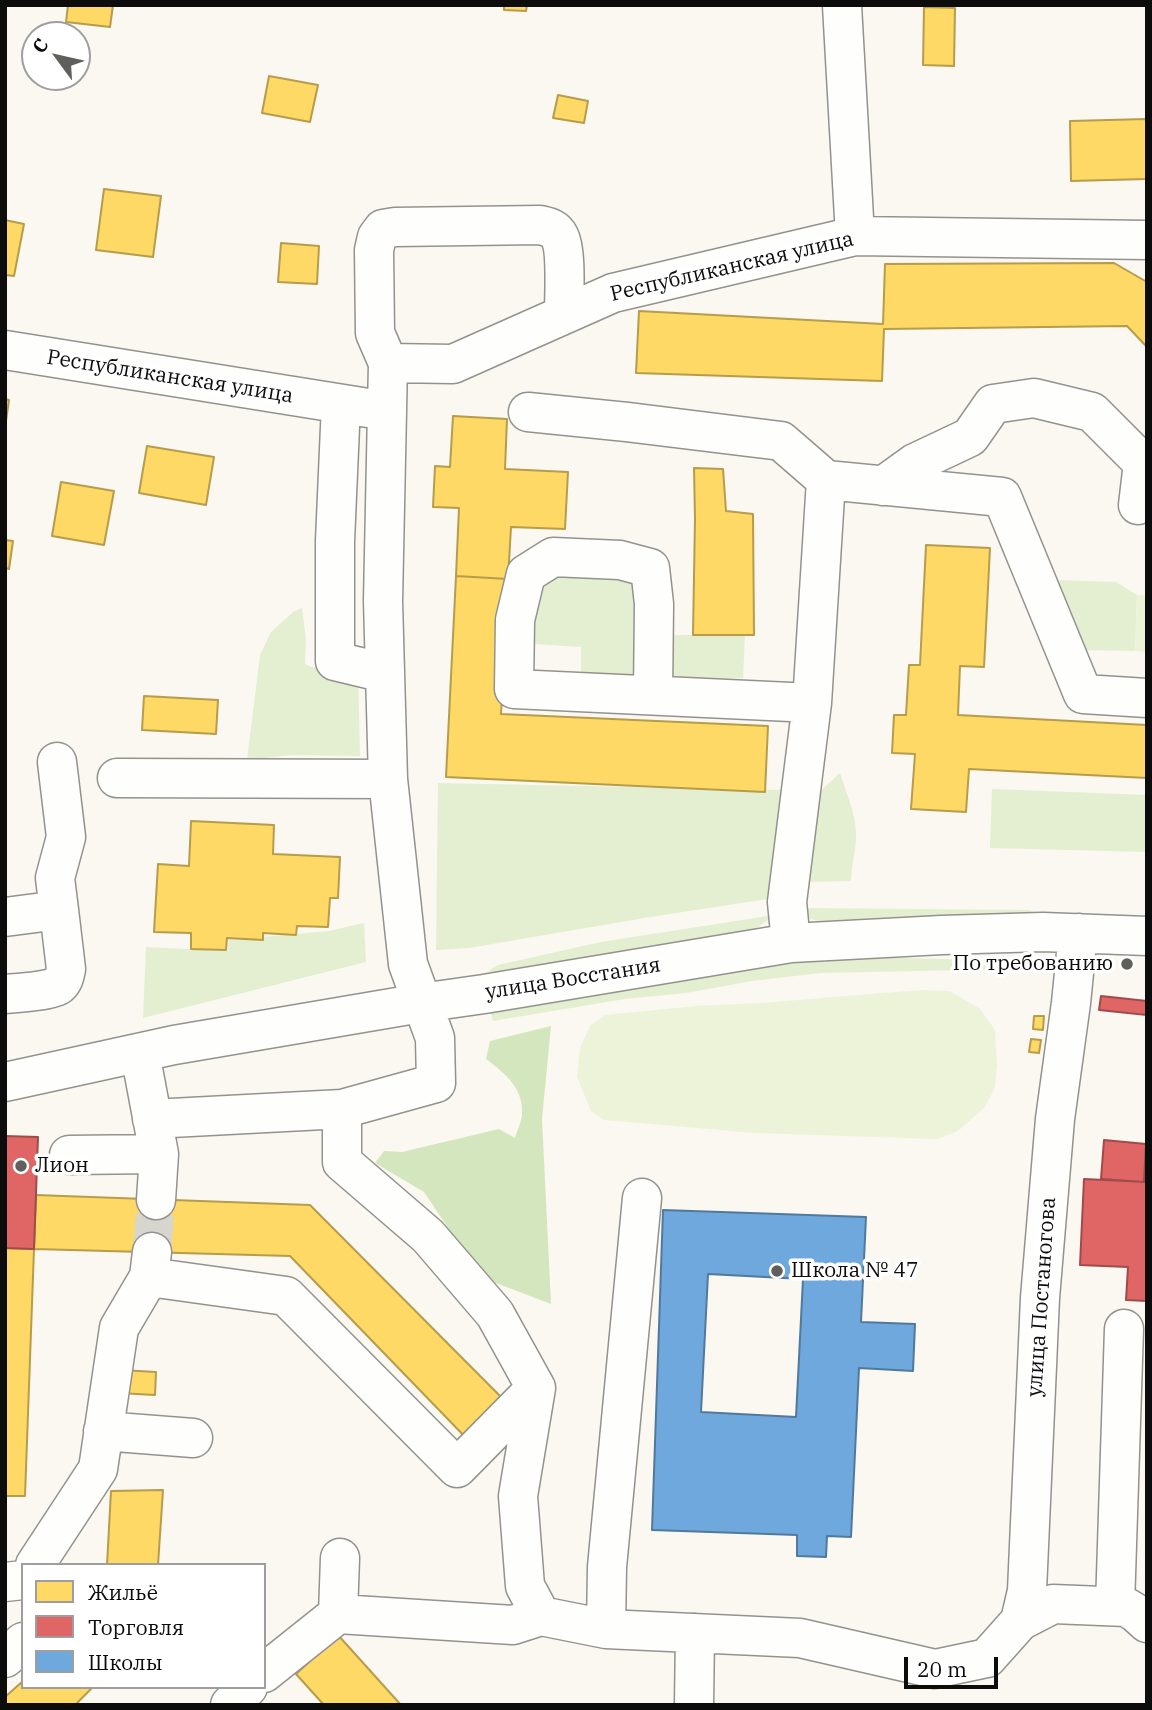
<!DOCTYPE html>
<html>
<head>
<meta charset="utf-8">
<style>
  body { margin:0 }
  #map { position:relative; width:1152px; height:1710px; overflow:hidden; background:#faf8f0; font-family:"IBM Plex Serif",serif }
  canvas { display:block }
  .frame { position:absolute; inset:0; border:7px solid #0c0c0c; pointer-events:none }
  .legend { position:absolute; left:21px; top:1563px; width:245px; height:126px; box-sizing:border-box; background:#fff; border:2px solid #9e9e9e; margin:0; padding:9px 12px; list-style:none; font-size:21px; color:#0c0c0c }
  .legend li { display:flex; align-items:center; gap:14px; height:35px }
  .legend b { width:35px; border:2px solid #9e9e9e }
  .north { position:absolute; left:21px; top:21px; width:70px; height:70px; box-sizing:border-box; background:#fff; border:2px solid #9e9e9e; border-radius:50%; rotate:303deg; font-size:19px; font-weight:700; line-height:28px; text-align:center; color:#0c0c0c }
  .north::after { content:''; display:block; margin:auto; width:24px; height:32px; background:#5f5f5c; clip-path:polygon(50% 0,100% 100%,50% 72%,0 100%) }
  .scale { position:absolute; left:904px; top:1657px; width:94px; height:32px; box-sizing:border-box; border:4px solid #0c0c0c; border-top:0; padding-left:9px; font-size:21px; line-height:24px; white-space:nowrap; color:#0c0c0c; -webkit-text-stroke:5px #fff; paint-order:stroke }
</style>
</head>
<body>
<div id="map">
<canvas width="1152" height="1710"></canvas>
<div class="frame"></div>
<ul class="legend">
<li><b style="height:19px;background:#ffd966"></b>Жильё</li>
<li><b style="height:19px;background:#e06666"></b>Торговля</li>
<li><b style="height:19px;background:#6fa8dc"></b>Школы</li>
</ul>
<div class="north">С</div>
<div class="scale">20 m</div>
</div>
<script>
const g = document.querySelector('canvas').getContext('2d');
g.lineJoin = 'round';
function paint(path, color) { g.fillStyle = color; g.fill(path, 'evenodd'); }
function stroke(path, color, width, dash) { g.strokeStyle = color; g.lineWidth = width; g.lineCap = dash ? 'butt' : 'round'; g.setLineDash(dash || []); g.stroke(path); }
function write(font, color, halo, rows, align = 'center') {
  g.font = font + ' "IBM Plex Serif",serif'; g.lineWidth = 7; g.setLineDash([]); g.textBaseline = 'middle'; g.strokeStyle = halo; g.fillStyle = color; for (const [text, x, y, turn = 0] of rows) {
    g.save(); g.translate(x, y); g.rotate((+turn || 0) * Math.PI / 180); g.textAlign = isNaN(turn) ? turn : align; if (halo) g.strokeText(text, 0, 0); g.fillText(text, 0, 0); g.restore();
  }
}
paint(new Path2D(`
  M639,574l10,107 -68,-6v-28l-63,-4 15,-67z
  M1053,580l63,2 21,13 -2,56 -57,-1z
  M302,608l4,31 -1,25 7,3 46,5 2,84 -69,-1 -44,5 13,-105 11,-23 22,-20z
  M657,635h88l-2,43 -87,3z
  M840,773c6,20 17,43 16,64 0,15 -5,29 -5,44l-49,1 5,-79z
  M438,783l338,7 13,-2 -21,111 -118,18 -181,31 -33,2z
  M992,789l155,6v57l-157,-4z
  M806,908l223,2 7,3 -206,9 -16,-2 -7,-3z
  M768,916v4l-14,10 -265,46 1,-6 8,-5 103,-23z
  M364,923l2,39 -223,56 3,-71 82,4 1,-11 100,-9z
  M870,957l142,4 -1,8 -190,4 -69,8 -66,12 -61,6 -132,22 -2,-8 112,-22 215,-33z`), '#e3efd0');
paint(new Path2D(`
  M551,1026l-9,93 9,185 -55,-21 -17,-9 -55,-82 -49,-29 9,-12 18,1 97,-23 16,9c2,-7 6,-15 7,-23 2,-26 -16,-41 -36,-56l4,-18z`), '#d4e6be');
paint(new Path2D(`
  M1137,595h10v57l-12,-1z
  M921,990l29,1 30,18 15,21 2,34 -2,24 -11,20 -26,23 -21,8 -182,-6 -151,-13 -13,-9 -14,-34 3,-29 10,-22 15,-11 91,-9 65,-3z`), '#edf3d9');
const homes = new Path2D(`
  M68,5h45l-3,22 -44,-5z
  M504,5h23l-1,6 -22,-1z
  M924,7l31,1 -1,58 -31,-1z
  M269,76l49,9 -8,37 -48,-9z
  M558,95l30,6 -4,22 -31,-5z
  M1147,119v60l-76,2 -1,-60z
  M104,189l57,7 -8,61 -57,-7z
  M5,220l19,4 -10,52 -9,-1z
  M281,243l38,3 -2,38 -39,-2z
  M1114,263l33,19v65l-20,-21 -243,3 -2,52 -246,-8 3,-62 244,13 2,-60z
  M5,399l4,1 -4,28z
  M453,416l54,3 -2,50 63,3 -3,57 -54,-2 -3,52 -52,-3 3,-68 -26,-1 2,-41 15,1z
  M147,446l67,11 -8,48 -67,-12z
  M694,468l29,1 3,42 27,3 1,121h-61l2,-116z
  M61,482l53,9 -10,54 -52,-9z
  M5,540l8,1 -4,28 -4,-1z
  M926,545l64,3 -6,119 -24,-1 -2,49 189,10v53l-178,-9 -3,43 -55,-3 4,-55 -23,-1 2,-38h12l3,-50h11z
  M456,576l52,3 -7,135 267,12 -3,66 -319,-15z
  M144,696l74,4 -2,34 -74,-4z
  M191,821l83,4 -1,29 67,3 -2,41h-8l-2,29 -31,-1 -1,9 -33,-2v7l-36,-2 -1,12 -35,-1v-16l-37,-1 4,-68 31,2z
  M1034,1016h10l-1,14 -10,-1z
  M1031,1039l10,1 -2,13 -10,-1z
  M36,1195l274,10 196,197 -36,40 -180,-186 -256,-7z
  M5,1248l29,1 -9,247h-20z
  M121,1370l35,2 -1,23 -36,-2z
  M163,1490l-5,75h-51l4,-74z
  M338,1635l63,70h-77l-28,-31z
  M23,1681v6h70l-18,18h-70v-8z`);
paint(homes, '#ffd966');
stroke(homes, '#b69c4b', 2);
const shops = new Path2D(`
  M1101,996l46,5v14l-48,-5z
  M5,1136l33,1 -4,112 -29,-1z
  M1104,1140l42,4 -2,38 -43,-3z
  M1084,1179l63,3v119l-21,-1 2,-33 -48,-2z`);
paint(shops, '#e06666');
stroke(shops, '#a04b4b', 2);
const schools = new Path2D(`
  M663,1210l203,7 -5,105 54,2 -2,47 -54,-3 -8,169 -24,-1 -1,21 -29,-1v-21l-145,-5zM708,1274l95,5 -7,138 -95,-5z`);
paint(schools, '#6fa8dc');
stroke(schools, '#51799e', 2);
stroke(new Path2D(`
  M152,1252l4,-52`), '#d6d5ce', 38, [38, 19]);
const minor = new Path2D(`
  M842,5l13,231
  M5,350l382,61
  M388,363l-13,-30 -1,-83 3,-13 6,-8 12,-2 145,-2c8,2 15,3 19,11 8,13 5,61 5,78
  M341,404l-6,137v120l50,12
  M528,412l99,10 154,19 45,39
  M883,486l32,-23 55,-26 23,-33 41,-6 58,14 51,51 -5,42
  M653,695l1,-91 -4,-36 -30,-8 -67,-3 -27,17 -11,46 -1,69 298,14
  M57,762l9,75 -11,41 4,32
  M117,778l271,1
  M5,917l54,-7 7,59c-1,5 -2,12 -7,16 -7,6 -43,8 -54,9
  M791,943l-4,-41 25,-199 14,-223 176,17 81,197 64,4
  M140,1053l19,101 -3,46
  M5,1082l169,-37 247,-42 63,-9 307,-51 151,-8 101,-3 104,4
  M152,1119l190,-10
  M69,1155l90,-1
  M149,1277l137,19 171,172 79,-80
  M103,1431l90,7
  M35,1565l63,-96 21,-141 30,-51 3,-25
  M5,1582l18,-2
  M1115,1606l9,-277
  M338,1614l2,-56
  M541,1616l-16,-30 -7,-90 18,-108 -41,-74 -67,-78 -86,-74v-53l94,-26 -1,-45 -27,-74 -20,-185 -5,-178 5,-238 65,1 160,-71 242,-57 292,4
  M1020,1621l7,-30 13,-293 15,-179 16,-116 7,-70
  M606,1629l1,-62 35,-369
  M5,1658l18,-16
  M264,1673l74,-59 175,11 28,-9 65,13 194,9 135,31 52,-11 33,-37 33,-17 73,3 10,6 11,10
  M230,1705l18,-18
  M694,1705l1,-72`);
stroke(minor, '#93928f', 41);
stroke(minor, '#fefefd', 38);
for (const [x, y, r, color] of [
  [1127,964,7,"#5f5f5c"],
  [21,1166,7,"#5f5f5c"],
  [777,1271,7,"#5f5f5c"]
]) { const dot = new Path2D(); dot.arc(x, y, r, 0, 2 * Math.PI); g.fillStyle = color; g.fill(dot); stroke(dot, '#fff', 2.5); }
write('21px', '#0c0c0c', '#fff', [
  ["Республиканская улица",732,267,-13],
  ["Республиканская улица",170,377,9],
  ["улица Восстания",573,979,-9],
  ["улица Постаногова",1042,1297,-86]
]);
write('21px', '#0c0c0c', '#fff', [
  ["По требованию",1113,964,"right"],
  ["Лион",35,1166],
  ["Школа № 47",791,1271]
], 'left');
</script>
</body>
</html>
